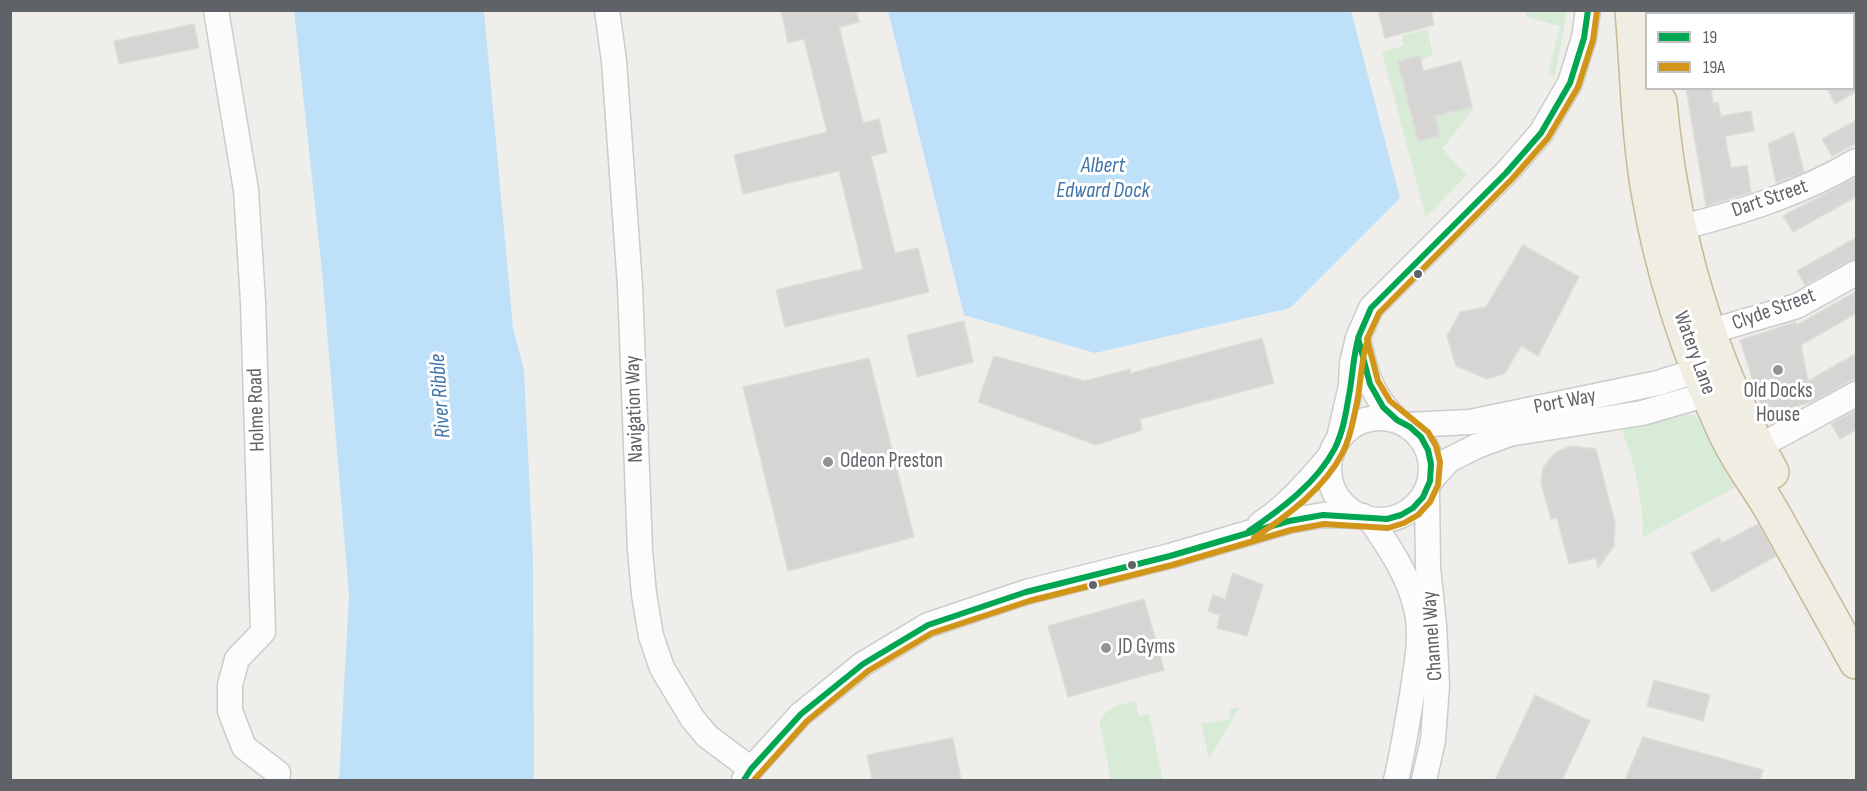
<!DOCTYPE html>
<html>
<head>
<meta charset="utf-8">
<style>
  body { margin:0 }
  #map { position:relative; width:1867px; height:791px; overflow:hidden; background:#efeeea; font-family:"Sofia Sans Condensed",sans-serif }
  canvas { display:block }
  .frame { position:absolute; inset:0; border:12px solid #5f6368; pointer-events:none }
  .legend { position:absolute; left:1645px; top:12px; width:210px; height:78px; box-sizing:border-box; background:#fff; border:2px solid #bfc1c3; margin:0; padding:8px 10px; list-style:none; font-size:18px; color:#5f6368 }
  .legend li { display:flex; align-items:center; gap:12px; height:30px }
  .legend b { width:30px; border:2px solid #bfc1c3 }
</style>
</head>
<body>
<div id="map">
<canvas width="1867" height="791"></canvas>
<div class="frame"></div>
<ul class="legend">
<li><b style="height:8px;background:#00a651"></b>19</li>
<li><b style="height:8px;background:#d1951a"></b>19A</li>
</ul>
</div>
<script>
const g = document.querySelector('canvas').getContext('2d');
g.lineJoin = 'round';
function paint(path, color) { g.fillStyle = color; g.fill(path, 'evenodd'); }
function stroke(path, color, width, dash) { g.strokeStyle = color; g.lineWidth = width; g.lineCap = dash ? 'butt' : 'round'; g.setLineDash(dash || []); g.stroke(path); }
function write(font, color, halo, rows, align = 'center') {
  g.font = font + ' "Sofia Sans Condensed",sans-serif'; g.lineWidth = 6; g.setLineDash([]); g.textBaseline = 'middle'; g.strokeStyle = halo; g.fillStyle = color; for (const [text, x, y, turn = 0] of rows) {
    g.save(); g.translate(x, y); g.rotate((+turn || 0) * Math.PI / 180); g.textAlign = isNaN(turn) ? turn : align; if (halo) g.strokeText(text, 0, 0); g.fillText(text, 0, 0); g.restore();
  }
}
paint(new Path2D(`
  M1526,11h41l-12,65 -7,-1 12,-49 -34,-9z
  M1427,29l6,25 -12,8 -2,-6 -21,5 20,80 22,-5 -5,-20 37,-9 1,2 -31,40 25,26 -41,42 -44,-165 22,-6 -2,-10z
  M1684,415h11l32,51 16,17 -100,54c0,-36 -7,-70 -20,-104l1,-4z
  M1136,701l2,15 11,-2 14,66h-52l-11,-56c2,-16 22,-20 36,-23z
  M1240,707l-31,52 -8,-35 29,-5 -1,-10z`), '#d8ebd6');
paint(new Path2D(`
  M294,11h190l29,317 11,42 9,188 1,222h-195l10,-185 -27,-324z
  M888,11h463l49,187 -110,110 -195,45 -131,-38z`), '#bfe0f9');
const building = new Path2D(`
  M781,10h75l3,12 -20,5 24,96 16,-4 8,33 -16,4 24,97 23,-5 11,44 -144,35 -9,-37 87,-21 -24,-98 -96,23 -9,-39 93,-23 -23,-93 -16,4z
  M1378,10h53l3,15 -49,13z
  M194,24l5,24 -80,16 -5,-23z
  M1420,56l3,15 38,-10 11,46 -37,9 5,20 -22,5 -20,-80z
  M1686,88h25l2,15 5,-1 3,14 30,-5 3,20 -29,5 6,32 16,-3 4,27 -45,14z
  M1827,88h30v3l-22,13z
  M1857,120v23l-25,13 -10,-17z
  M1794,132l10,40 -28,11 -8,-39z
  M1857,177v19l-64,36 -10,-16z
  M1857,237v22l-8,2 -44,24 -8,-14z
  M1523,245l56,32 -41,79 -17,-10 -16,27 -18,6 -31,-13 -9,-30 13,-24 26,-5z
  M1857,291v22l-56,32 7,36 49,-28v24l-43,24 -50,15 -24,-76 56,-18 1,3z
  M964,321l9,41 -56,15 -10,-42z
  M1262,338l12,45 -134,36 2,11 -46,15 -118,-43 16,-46 91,25 45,-12 1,4z
  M869,358l45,179 -126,34 -45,-184z
  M1857,410v19l-17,10 -9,-15z
  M1571,446l25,3 19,74 -1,23 -16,22 -2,-10 -27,6 -12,-46 -6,1 -10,-36 2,-15 7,-10 8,-7z
  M1758,524l18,32 -64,36 -21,-39 28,-15 3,5z
  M1233,573l30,12 -16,51 -30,-8 3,-13 -12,-4 5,-16 12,4z
  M1144,599l20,71 -96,27 -20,-71z
  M1654,680l56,15 -7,26 -56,-15z
  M1535,695l55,26 -28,59h-67z
  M1643,737l120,33 -3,10h-135z
  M953,738l8,42h-89l-5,-25z`);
paint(building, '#d6d5d3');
stroke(building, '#deddd9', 1.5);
const minor = new Path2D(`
  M216,10l30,180 7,112 10,330 -26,27 -7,26v26l14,36 34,26 -1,7
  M607,10l7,51 16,225 10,264 4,44 7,42 11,32 30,50 15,18 44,33
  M1679,228c63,-16 121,-34 177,-67
  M1695,336l102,-30 59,-33
  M1360,346c6,31 14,52 37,74
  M1329 469a51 51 0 1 1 102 0a51 51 0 1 1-102 0Z
  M1406,425l64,-3 188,-39 54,-17
  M1339,438l12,-52 1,-23 6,-25 13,-30 135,-135 35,-40 29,-50 14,-45 4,-28
  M1758,447l98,-53
  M1430,481l19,-21 28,-14 32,-12 133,-21 80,-23
  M1370,519c19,28 38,55 46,89 7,28 0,59 -4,87 -5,28 -9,57 -16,85
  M1260,524c29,-19 50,-45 72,-70
  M744,780l7,-11 50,-55 62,-50 65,-39 98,-33 144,-36 119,-35 34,-6 40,1
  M1424,780l9,-40 4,-55 -3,-60 -6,-57 -1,-78`);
const highway = new Path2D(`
  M1632,10c5,61 6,122 16,181 14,83 42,167 77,242 13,28 32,52 47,78 28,50 56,101 84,151
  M1660,102c12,130 48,256 112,370`);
stroke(minor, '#cbcccc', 27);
stroke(highway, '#c8b996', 36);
stroke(minor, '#fdfcfc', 24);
stroke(highway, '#f0ede3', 33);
stroke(new Path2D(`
  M1249,531c31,-21 68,-48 86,-83 8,-16 11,-35 14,-53 4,-20 4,-40 10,-59
  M744,780l7,-11 50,-55 62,-50 65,-39 98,-33 144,-36 119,-35 34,-6 64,4 14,-4 12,-7 10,-11 7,-16 1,-17 -3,-14 -7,-13 -11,-10 -13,-7 -14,-13 -13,-23 -12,-46 13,-30 135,-135 35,-40 29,-50 14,-45 4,-28`), '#00a651', 6);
stroke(new Path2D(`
  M1254,538c33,-22 71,-50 89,-86 8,-15 10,-33 14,-49 4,-22 4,-44 11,-64
  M754,780l53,-59 61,-50 64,-38 97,-32 143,-36 119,-35 33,-6 64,4 16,-5 14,-8 12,-13 8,-17 2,-23 -4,-16 -8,-14 -38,-31 -12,-20 -11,-42 12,-26 133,-134 36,-41 30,-51 15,-47 4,-29`), '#d1951a', 6);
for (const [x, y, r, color] of [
  [1418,274,5,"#5f6368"],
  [1778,370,6,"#919496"],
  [828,462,6,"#919496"],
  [1132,565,5,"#5f6368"],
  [1093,585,5,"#5f6368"],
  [1106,648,6,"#919496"]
]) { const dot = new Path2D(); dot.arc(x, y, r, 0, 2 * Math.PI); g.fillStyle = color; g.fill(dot); stroke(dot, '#fff', 2); }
write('21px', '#5f6368', '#fff', [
  ["Dart Street",1770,199,-19],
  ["Clyde Street",1774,310,-20],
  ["Watery Lane",1694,353,70],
  ["Port Way",1565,402,-11],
  ["Navigation Way",635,409,-92],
  ["Holme Road",257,410,-92],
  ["Channel Way",1433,636,-94]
]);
write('21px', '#5f6368', '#fff', [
  ["Old Docks",1778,392,"center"],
  ["House",1778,416,"center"],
  ["Odeon Preston",840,462],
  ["JD Gyms",1118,648]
], 'left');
write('italic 22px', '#4174aa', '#fff', [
  ["Albert",1103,166],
  ["Edward Dock",1103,191],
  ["River Ribble",441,396,-94]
]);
</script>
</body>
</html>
